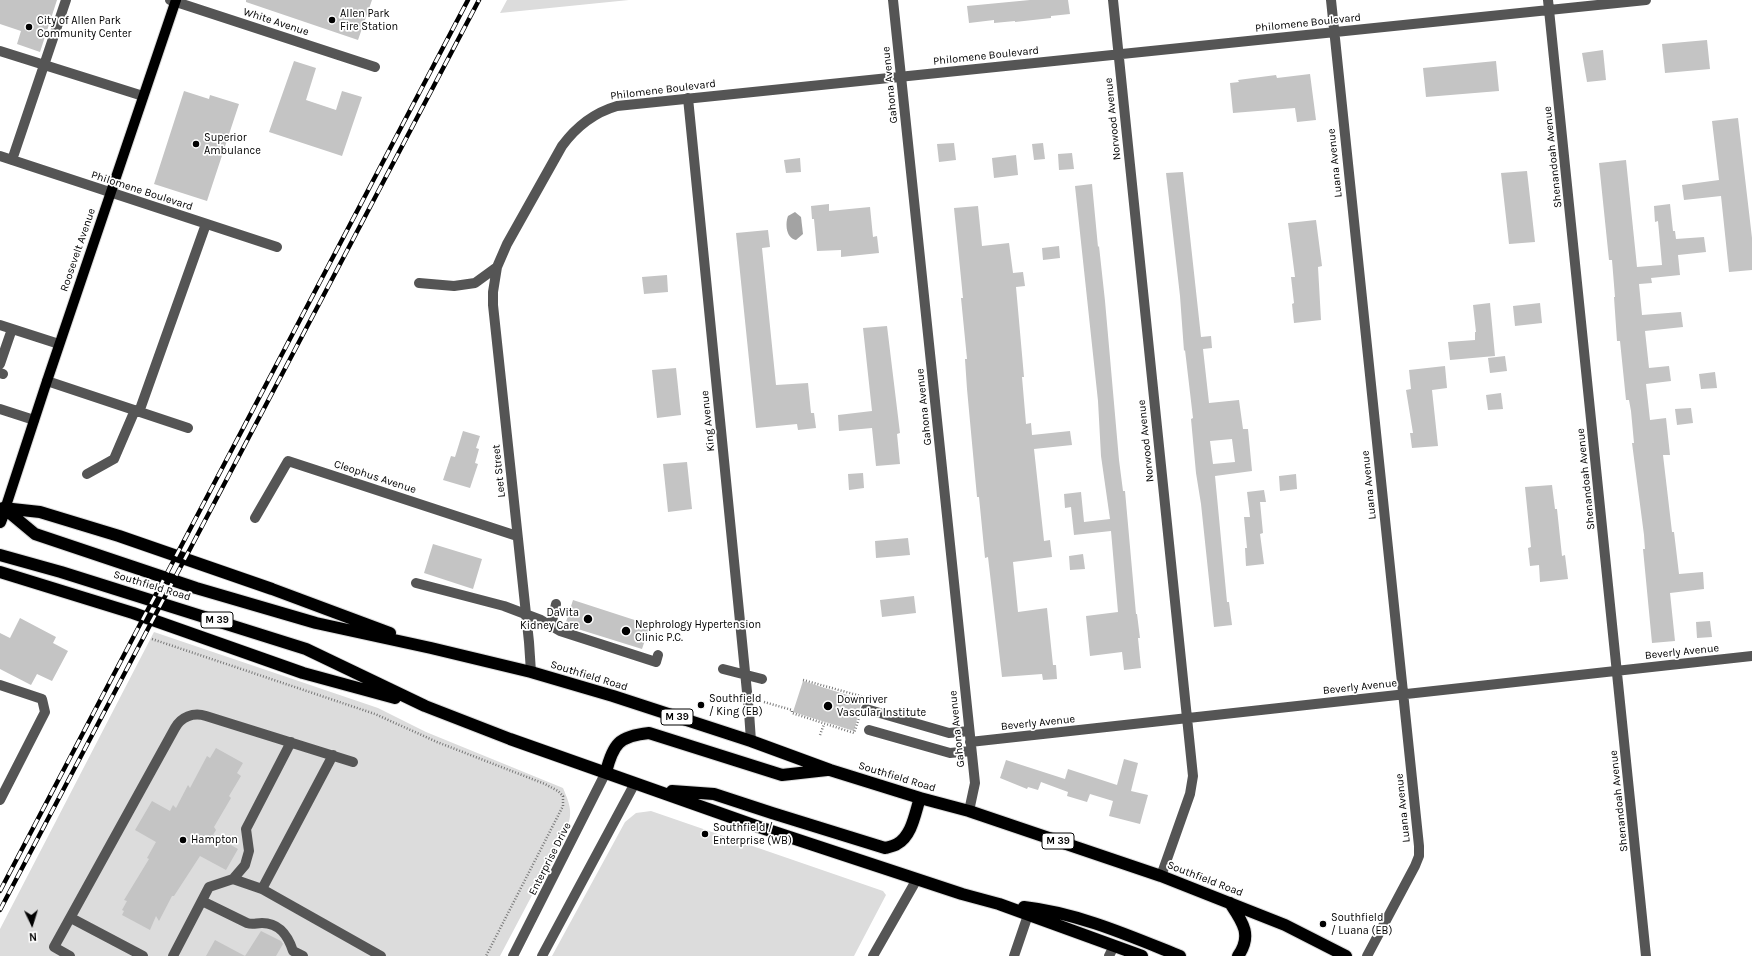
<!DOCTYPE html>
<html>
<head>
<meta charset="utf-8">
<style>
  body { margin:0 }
  #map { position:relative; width:1752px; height:956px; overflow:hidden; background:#fff; font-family:Karla,sans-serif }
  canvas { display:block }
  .north { position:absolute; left:12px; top:904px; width:40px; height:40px; -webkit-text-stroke:3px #fff; paint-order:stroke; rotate:176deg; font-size:11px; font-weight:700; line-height:16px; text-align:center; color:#000 }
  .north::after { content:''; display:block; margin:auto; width:14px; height:18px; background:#000; clip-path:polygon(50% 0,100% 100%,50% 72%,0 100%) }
</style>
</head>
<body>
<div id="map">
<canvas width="1752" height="956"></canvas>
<div class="north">N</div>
</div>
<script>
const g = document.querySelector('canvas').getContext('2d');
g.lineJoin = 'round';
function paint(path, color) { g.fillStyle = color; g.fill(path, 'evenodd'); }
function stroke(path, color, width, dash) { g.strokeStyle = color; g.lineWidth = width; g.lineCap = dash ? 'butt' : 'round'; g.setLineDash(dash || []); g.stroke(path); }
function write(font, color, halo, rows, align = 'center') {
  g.font = font + ' Karla,sans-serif'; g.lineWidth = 3.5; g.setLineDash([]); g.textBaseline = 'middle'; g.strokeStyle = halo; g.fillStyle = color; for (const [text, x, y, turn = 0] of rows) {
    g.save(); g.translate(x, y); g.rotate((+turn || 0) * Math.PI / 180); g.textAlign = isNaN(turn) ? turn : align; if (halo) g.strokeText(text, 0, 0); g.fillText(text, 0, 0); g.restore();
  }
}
paint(new Path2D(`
  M507,0h122l-129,13z
  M154,632l224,76 48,24 137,56c7,17 10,23 4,41l-67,127h-500v-27z
  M651,811l232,80 3,4 -32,61h-302l73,-134 11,-9z`), '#dcdcdc');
paint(new Path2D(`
  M795,212l6,5 2,17 -7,6c-10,-2 -11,-16 -8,-24z`), '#a3a3a3');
paint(new Path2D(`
  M0,0h57l-17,52 -23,-8 4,-13 -21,-7z
  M246,0h126l-14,40 -112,-38z
  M1030,0h38l2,14 -19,2v2l-36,4v-1l-21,2v-3l-25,3 -2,-17z
  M1707,40l3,29 -45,4 -3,-29z
  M1603,50l3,30 -19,2 -5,-29z
  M294,61l22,7 -10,32 30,10 6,-19 20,6 -20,59 -73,-24z
  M1496,61l3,30 -73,6 -3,-29z
  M1310,74l6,46 -19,2 -2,-14 -62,5 -3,-30 9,-1 -1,-2 38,-5 1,3z
  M184,91l25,8 1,-4 29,9 -32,97 -53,-17z
  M1738,118l14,120v32l-23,2 -8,-76 -37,4 -2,-15 37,-5 -7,-59z
  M954,143l2,17 -17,2 -2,-18z
  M1043,143l2,16 -11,1 -2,-16z
  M1072,153l2,16 -15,1 -1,-16z
  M1016,155l2,20 -24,3 -2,-20z
  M800,158l1,14 -15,1 -2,-13z
  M1626,160l11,107 25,-2 -4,-44 -3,1 -1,-16 16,-2 3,27h2l1,8 28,-2 2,15 -28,3 2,20 -29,3 1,5 -13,1 3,31 39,-3 2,15 -38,4 4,37 20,-2 2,15 -25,3 4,36 16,-2 4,37h-7l9,77h2l5,42 24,-2 1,17 -34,4 5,48 -23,2 -9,-94h2l-1,-14 -12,-92h2l-3,-32 -2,-11h-3l-6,-59h-3l-3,-44h1l-3,-37h-3l-10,-97z
  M1527,171l8,71 -26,2 -8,-71z
  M1183,172l18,165 10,-1 1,12 -9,1 6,54 30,-3 4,29h5l4,42 -37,5 12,126h2l3,23 -18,2 -13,-123 -5,-31 -5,-54 2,-1 -8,-68 -1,1 -4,-55 -14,-123zM1232,439l3,23 -22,2 -3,-23z
  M1092,184l6,63 1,-1 6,55 14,159 4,31h2l11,123h1l3,24h-2l3,30 -17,2 -2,-18 -32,4 -4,-40 32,-4 -7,-81 -37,4 -3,-28 -6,1 -1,-14 17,-2 3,30 26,-3 -9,-63 -3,-55 -23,-215z
  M829,204v7l41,-4 3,30 4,-1 2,17 -38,4v-7l-24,1 -3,-32h-2l-1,-13z
  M978,206l4,40 27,-3 4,30 10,-1 2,14 -9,1 8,90h-2l4,47 5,-1 1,12 38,-4 2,14 -38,4 10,92 6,-1 2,17 -39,5 5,50 29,-4 6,57h3l1,14 -14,1 -1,-6 -40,3 -14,-120 -3,1 -6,-61h-2l-10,-108 -2,-30h2l-6,-61h2l-9,-90z
  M1316,220l6,46 -4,1 3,53 -27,3 -2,-19 2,-1 -3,-26h4l-7,-54z
  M768,230l2,17 -8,1 14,137 32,-2 3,30h3l2,15 -18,2 -1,-6 -41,4 -20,-195z
  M1059,246l1,12 -17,2 -1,-12z
  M667,275l1,17 -24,2 -2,-17z
  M1490,303l5,53 -45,4 -2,-18 27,-2v-8h1l-3,-27z
  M1540,303l2,20 -27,3 -2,-20z
  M887,326l13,107 -3,1 3,30 -24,2 -4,-38 -33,3 -1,-16 34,-4 -9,-83z
  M1505,356l2,15 -17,2 -2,-15z
  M1445,366l2,22 -15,2 6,56 -26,2 -2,-15h3l-7,-43 5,-1 -2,-19z
  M676,368l5,47 -24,3 -5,-48z
  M1715,372l2,16 -16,1 -2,-15z
  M1501,393l2,16 -15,1 -2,-15z
  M1691,408l2,15 -16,2 -2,-16z
  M463,431l17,5 -4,12 3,1 -4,14 3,1 -8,24 -27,-8 8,-24 4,1z
  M687,462l5,47 -24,3 -5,-48z
  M863,473l1,15 -15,2 -1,-16z
  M1296,474l1,15 -17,2 -1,-15z
  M1552,485l3,24h2l5,47 3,-1 3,24 -28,3 -1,-17 -9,1 -2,-18 3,-1 -6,-60z
  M1264,490l2,12h-6l3,31 -3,1 4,30 -18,2 -1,-18h2l-3,-31h6l-3,-25z
  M908,538l2,17 -34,3 -1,-17z
  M433,544l49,15 -9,30 -49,-16z
  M1083,554l2,15 -15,1 -1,-14z
  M914,596l2,17 -34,4 -2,-17z
  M573,600l77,25 -8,24 -77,-24z
  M20,618l36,19 -3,6 15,8 -16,30 -15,-7 -6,11 -31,-16v-36l10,5z
  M1710,621l2,16 -15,1 -1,-16z
  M803,681l60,19 -3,7 -6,24 -61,-19z
  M216,748l27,15 -6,10 4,3 -12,20 2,2 -17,29 2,3 -3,5 25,14 -12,21 -26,-14 -26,40h-2l-13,25 -3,-5 -6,14 -28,-15 2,-4 -2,-1 5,-9 -3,-1 25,-41 -2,-1 9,-16 -21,-12 17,-29 18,10 3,-6 3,3 12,-23 2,3 17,-32 3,2z
  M1124,759l14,4 -7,28 17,4 -8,29 -31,-8 4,-15 -23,-7 -3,8 -20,-6 1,-4 -27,-10 -3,8 -10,-3 -1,2 -27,-11 6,-18 59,19 3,-10 49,16z
  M261,931l20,10 2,3 -7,12h-70l9,-16 30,16z`), '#c4c4c4');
const major = new Path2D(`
  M5,509l42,-128 129,-381`);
const highway = new Path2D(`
  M3,508l37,4 79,24 153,53 118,44
  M5,509l30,25 161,54 120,35 115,25 100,24 82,24 138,45 79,29 90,28 49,13 192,65 124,49 61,31
  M0,522l5,-13
  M0,555l61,17 245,77 119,57 85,33 249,88 203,67 37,10 143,52
  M0,572l133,41 170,60 92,25
  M606,772c7,-28 13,-36 43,-39l133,42 45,-5
  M672,791l42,3 58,19 113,35c4,-1 9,-2 12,-4 15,-8 18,-31 23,-46
  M1230,903c12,18 23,32 8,53
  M1024,907c54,6 106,29 156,49`);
stroke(major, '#dbdbdb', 12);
stroke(highway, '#dbdbdb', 14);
stroke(new Path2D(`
  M152,639l223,75 62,28 108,42 13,7 5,5v10l-77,150
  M803,680l61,17
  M764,702l28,8v3l62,20 5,-15
  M820,735l4,-11`), '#777', 2.5, [1, 2]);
stroke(new Path2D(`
  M170,0l205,67
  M893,0l82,783 -6,28
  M1113,0l80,776 -3,18 -29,82
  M1331,0l88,846v10l-4,10 -48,90
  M1548,0l98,956
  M0,51l143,45
  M688,98l61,614 2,29
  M0,156l277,91
  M12,160l54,-160
  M497,267l-4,25v13l36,337 2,30
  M419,283l35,3 21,-3 22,-16 10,-23 55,-98c14,-19 31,-33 55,-40l1029,-106
  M0,325l59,19
  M0,364l12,-35
  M0,373l3,1
  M47,381l141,47
  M0,409l34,11
  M139,412l67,-188
  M87,474l27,-15 21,-49
  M255,518l33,-57 229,75
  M416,583l88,23 37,14 19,11 96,31 2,-7
  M551,626l5,-22
  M723,669l39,10
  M0,685l42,14 3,13 -45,88
  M866,709l83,24 20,-2
  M869,730l81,23 21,-2
  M970,742l782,-86
  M233,879l29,10 119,67
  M262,889l71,-134
  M202,901l45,22c6,2 9,0 15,0 18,0 26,13 31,28l10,5
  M71,918l72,38
  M70,956l-16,-9 121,-219c6,-11 18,-16 31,-12l147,46
  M173,956l36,-69 24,-8 12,-14 4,-14 -3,-22 45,-87
  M513,956l93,-184
  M542,956l93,-173
  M873,956l44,-77
  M1014,956l14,-41
  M1109,956l5,-10`), '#555', 10);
stroke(major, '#000', 10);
stroke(highway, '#000', 12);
const rail = new Path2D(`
  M0,891l468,-891
  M0,910l479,-910`);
stroke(rail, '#000', 4.5);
stroke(rail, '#fff', 3, [9]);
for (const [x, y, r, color] of [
  [332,20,4,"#000"],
  [29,27,4,"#000"],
  [196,144,4,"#000"],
  [588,619,5,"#000"],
  [626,631,5,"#000"],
  [701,705,4,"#000"],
  [828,706,5,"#000"],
  [705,834,4,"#000"],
  [183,840,4,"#000"],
  [1323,924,4,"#000"]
]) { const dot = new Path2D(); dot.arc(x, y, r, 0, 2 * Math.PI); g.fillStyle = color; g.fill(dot); stroke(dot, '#fff', 1.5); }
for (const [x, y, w] of [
  [217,620,32],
  [677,717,32],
  [1058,841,32]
]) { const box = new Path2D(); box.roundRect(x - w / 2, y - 8, w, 16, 3); g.fillStyle = '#fff'; g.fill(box); stroke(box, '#000', 1); }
write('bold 10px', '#000', null, [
  ["M 39",217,620],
  ["M 39",677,717],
  ["M 39",1058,841]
]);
write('11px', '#000', '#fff', [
  ["Allen Park",340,14],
  ["Fire Station",340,27],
  ["City of Allen Park",37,21],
  ["Community Center",37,34],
  ["Superior",204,138],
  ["Ambulance",204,151],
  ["DaVita",579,613,"right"],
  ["Kidney Care",579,626,"right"],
  ["Nephrology Hypertension",635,625],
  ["Clinic P.C.",635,638],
  ["Southfield",709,699],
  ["/ King (EB)",709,712],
  ["Downriver",837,700],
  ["Vascular Institute",837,713],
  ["Southfield /",713,828],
  ["Enterprise (WB)",713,841],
  ["Hampton",191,840],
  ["Southfield",1331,918],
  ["/ Luana (EB)",1331,931]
], 'left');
write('11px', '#000', '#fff', [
  ["White Avenue",276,22,18],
  ["Philomene Boulevard",1308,23,-6],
  ["Philomene Boulevard",986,56,-6],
  ["Gahona Avenue",890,85,-96],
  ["Philomene Boulevard",663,90,-7],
  ["Norwood Avenue",1113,119,-96],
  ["Shenandoah Avenue",1553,157,-96],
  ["Luana Avenue",1335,163,-96],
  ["Philomene Boulevard",142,191,18],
  ["Roosevelt Avenue",78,250,-71],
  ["Gahona Avenue",924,407,-96],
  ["King Avenue",708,421,-96],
  ["Norwood Avenue",1146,441,-96],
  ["Leet Street",499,471,-96],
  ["Cleophus Avenue",375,477,18],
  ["Shenandoah Avenue",1586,479,-96],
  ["Luana Avenue",1369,485,-96],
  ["Southfield Road",152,586,17],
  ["Beverly Avenue",1682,652,-6],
  ["Southfield Road",589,676,17],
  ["Beverly Avenue",1360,687,-6],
  ["Beverly Avenue",1038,723,-6],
  ["Gahona Avenue",957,729,-96],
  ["Southfield Road",897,777,17],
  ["Shenandoah Avenue",1619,801,-96],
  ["Luana Avenue",1403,808,-96],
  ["Enterprise Drive",550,859,-63],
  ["Southfield Road",1205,879,21]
]);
</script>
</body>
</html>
